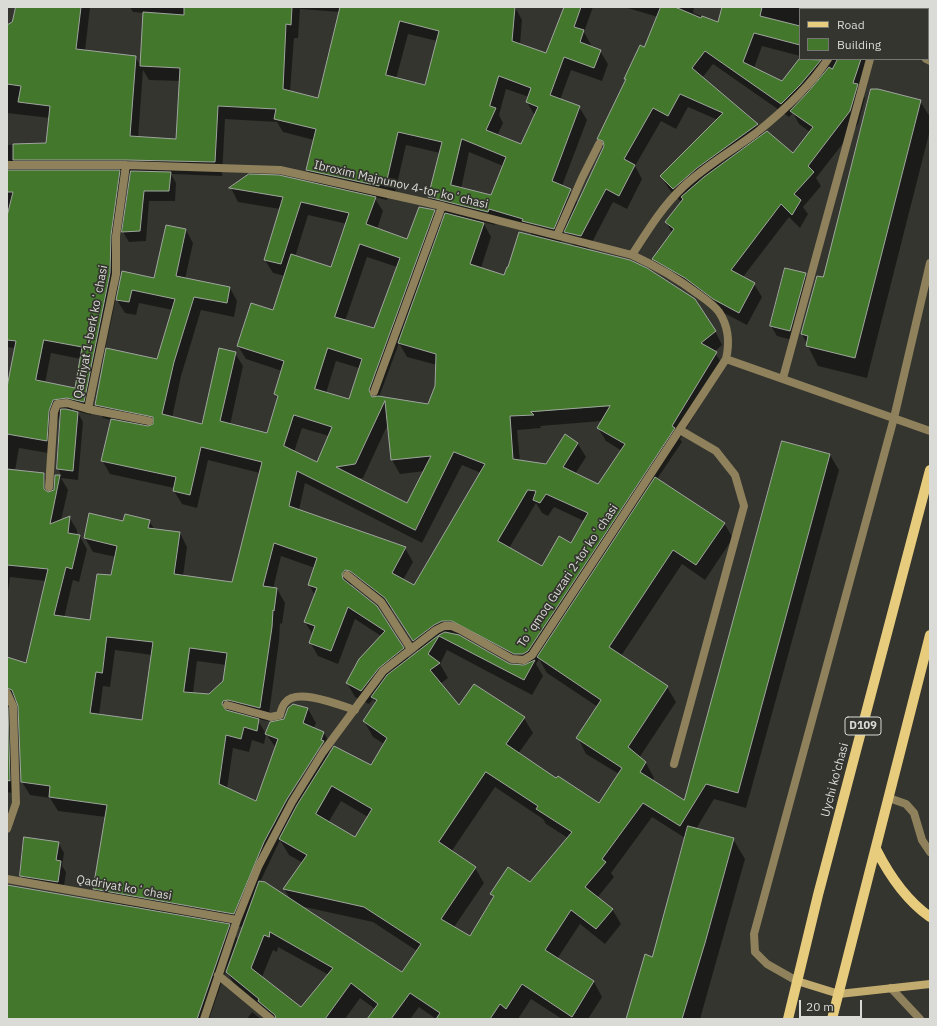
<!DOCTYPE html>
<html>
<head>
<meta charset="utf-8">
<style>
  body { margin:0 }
  #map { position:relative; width:937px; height:1026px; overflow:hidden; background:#34352f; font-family:"IBM Plex Sans",sans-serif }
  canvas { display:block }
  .frame { position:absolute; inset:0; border:8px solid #dadad6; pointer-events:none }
  .legend { position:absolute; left:799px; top:8px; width:130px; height:52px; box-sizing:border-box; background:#34352f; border:1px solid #767772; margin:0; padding:5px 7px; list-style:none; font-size:12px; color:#dadad6 }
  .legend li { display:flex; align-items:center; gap:8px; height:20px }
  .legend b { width:20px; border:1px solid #767772 }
  .scale { position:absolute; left:799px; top:1000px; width:63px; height:18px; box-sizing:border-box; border:2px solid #dadad6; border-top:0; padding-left:5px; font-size:12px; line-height:14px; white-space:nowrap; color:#dadad6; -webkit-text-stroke:3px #34352f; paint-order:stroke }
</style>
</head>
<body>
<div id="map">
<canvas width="937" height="1026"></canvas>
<div class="frame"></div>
<ul class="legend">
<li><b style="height:5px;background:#e8cc7d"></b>Road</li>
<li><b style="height:11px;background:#43772b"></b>Building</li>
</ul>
<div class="scale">20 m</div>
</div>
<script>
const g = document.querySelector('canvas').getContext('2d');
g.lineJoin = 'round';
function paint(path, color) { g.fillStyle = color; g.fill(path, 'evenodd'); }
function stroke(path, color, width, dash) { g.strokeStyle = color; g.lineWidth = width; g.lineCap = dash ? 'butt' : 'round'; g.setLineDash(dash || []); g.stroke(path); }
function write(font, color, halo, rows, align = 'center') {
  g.font = font + ' "IBM Plex Sans",sans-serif'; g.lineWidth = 3.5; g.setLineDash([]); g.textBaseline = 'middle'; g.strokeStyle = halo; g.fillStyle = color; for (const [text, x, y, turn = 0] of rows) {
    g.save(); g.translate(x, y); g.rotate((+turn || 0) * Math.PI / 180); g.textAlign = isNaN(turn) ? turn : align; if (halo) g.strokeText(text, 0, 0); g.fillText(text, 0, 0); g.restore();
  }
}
paint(new Path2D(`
  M17,7h73l-5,44 50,6 6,9 3,-53 -11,-1 -3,-5h385l7,13 -2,25 27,9 18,-47h28l-9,25 7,13v2l9,4 8,13 -6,17 -31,-11 -11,30 19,7 8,13 -25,66 8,4 8,14 26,-55 -6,-10 29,-58 -1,-2 19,-31 13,-31 -34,-10h70l-1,6 26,10 4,-16h126l-1,2h-48v47l-38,-10 -8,22 28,14 18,-23h73l-11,34 3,5 -7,26 -42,54 5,8 -18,21 5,7 -8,14 -11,-11 -46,60 11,7 8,13 -15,28 -25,-13 -61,-40 -8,-13 19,-26 -6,-11 15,-20 -12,-13 -8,-13 57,-56 -30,-13 -12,22 -15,-8 -26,45 7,13 -15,30 -14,-7 -25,48 127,81 7,14 -8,7 10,14 -44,73 2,3 -25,37 67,44 9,15 -28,42 -23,-16 -61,92 46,31 9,15 -37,56 7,5 8,15 -2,3 32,20 146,-346 9,15 -93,338 -32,-9 -18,30 37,10 12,20 -45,160h-73l26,-61 32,-120 -33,-21 -41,56 3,4 -17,21 15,11 9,15 -16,20 -25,-20 -23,35 37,23 8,15 -14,22h-26l-31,-20 -13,20h-82l-17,-12 -9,12h-42l7,-10 -15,-11 -15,21h-74l-35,-32 -10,-17 -17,49h-202v-133l95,16 -8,-14 12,-71 -48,-6 -8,-13 -20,-3 -8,-13 -4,-80 -5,-1 4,93 -10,-2v-134l20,6 19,-83 -36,-4 -3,21v-198l8,-52 -8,-1v-202l39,-1 4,-26 -43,-5v-87l8,1zM300,9l40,3 -22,87 -28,-7 4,-54h4zM408,34l29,7 -11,46 -30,-8zM713,64l76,53 4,-4 6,11 11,8 -17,23 -30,-20 -6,-10 -55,-47zM143,70l6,10 32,1 -4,59 -39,-2zM506,89l23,8 -2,5 8,14 -14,29 -24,-9 6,-13 -4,-8zM225,119l52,3 6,10 31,8 -7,30 9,15 -67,-9 -18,12 7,14 42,7 -15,51 8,13 12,3 -11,36 -36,34 8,13 36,12 -7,23 3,6 -11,34 -37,-9 13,-59 -8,-13 -33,72 -30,-7 9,-42 20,-66 33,7 3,-16 -7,-13 -45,-9 8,-36 -7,-13 -31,50 -37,11v-41l9,-65 -7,-12h11l-8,59 6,10 17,-1 3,-40h26l1,-18 -5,-9 51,2zM406,145l34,8 -11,44 8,14 9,2 -4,12 -8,-14 -27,29 -30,-11 6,-18 -9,-14 13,3 1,-4 6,1zM469,152l34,14 -12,30 -30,-7zM308,215l39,9 -15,44 -37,-11zM483,222l12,3 1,-3 34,10 2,4 -27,41 -24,-9 10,-31zM566,232l8,15 -13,-4zM367,257l30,10 -23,63 -29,-9zM117,293l1,1 -1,6 8,13 11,2 3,-12 34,7 -15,50 -62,45 7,13 8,2 -9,40 8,14 64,14v3l8,13 15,4 11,-48 52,13 -27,110 -50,-7 4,-29 -7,-14 -25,-3 -6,-9 -25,1 -39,16 8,14 23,5 -5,19 -20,46 -27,-4 9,-38 6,2 8,-33 -8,-14h-2v-5l-8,-13 -8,3 7,-30 -7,-12 17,2 5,-58 -6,-11 14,4zM399,343l8,14 30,8 -1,21 -8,19 -49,-8zM51,353l30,6 -6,30 -30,-6zM336,361l23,7 -10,32 -23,-7zM67,396l9,16h-2l-9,-15zM61,413l-3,56 4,7h-6l-1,14 -3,2v-4l-8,-14 -29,-3 4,-23 35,6 2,-29zM602,421l-4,7 8,13 16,10 -23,34 -24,-11 11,-17 -8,-13 -13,-8 -18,30 -27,-5 -3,-31 24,-2 -1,-2zM388,424l4,36 8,14 25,-3 -17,33 -51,-26h6zM302,428l27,8 -12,28 -23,-12zM462,465l19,8 -66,114 -12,-7 10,-18 -8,-14 -106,-38 6,-27 117,60zM536,503l6,10 6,3 6,-9 30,14 -13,23 -29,23 -33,-19zM281,556l34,12 -6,16 6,12 -10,26 8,13 -3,7 8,14 20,8 17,-45 26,17 -34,47 8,14 14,7 4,-5 3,4 -12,18 9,16 11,7 -13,23 -40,-13 -2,-2 3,-5 -8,-14 -11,-4 3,-6 -8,-14 -15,-4 -9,15 -18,14 -9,-15 11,2 11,-80 1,-18 2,1 3,-21 -8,-14h-4zM353,583l6,1 35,27 25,40 -10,8 -6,-11 -53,-62zM453,634h8l60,32 -10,-1zM115,650l37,5 -9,66 -44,-6 4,-29 7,1zM447,650l85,45 11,-19 -7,-12 3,-5 8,14 51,34 -20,31 8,16 33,20 -20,30 -43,-24 -38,-26 15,-21 -9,-15 -65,-11 -19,-23 8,-6 -8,-14zM197,661l29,4 -2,17 -14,13 -17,-2zM266,734l10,14 -19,54 -30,-13 6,-41 16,4 3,-12 12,4zM323,742h2l-40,62 -1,-1zM495,787l48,32 3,5 22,14 -38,46 -39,10 2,3 -23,40 -16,-10 30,-44 -9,-15 -24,-16zM341,801l27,16 -12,22 -28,-16zM280,840l9,15 14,8 -19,26 7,11 -31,-18zM300,906l73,16 44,29 -14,23zM229,925l14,2 -5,13zM278,947l51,28 -28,34 -39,-32 11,-27 4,2z
  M899,7h31v35l-2,-1v-32h-29z
  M920,101l10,16v13l-63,248 -49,-12 -16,-32 22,-55z
  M805,274l6,10 -15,57 -19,-5 -6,-10z
  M58,842l6,11 -2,13 4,6 -3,20 -36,-6 -6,-11z
  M252,1012l9,7h-14z`), '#0007');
const building = new Path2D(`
  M16,7h65l-5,42 60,7 -6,80 46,3 4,-71 -40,-2 3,-54 41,3v-8h108l-1,18 -5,-1 -3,65 35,9 22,-91h175l-3,34 34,12 18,-46h17l-7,20 10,3 -4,12 21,8 -7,18 -30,-11 -14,38 30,11 -28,75 19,8 -17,40 -32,-8 1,-2 -34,-10 -1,3 -60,-15 14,-55 -44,-10 -12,52 -6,-1 -1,3 -73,-16 10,-41 -42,-10 2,-10 -58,-3 -3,56 -89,-2h-113v-16l33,-1 4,-37 -32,-4 3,-16 -14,-2v-59l5,-3zM400,21l39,10 -14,54 -39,-10zM499,76l32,12 -5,14 12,5 -17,37 -35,-14 10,-22 -6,-2zM462,139l44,18 -15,38 -40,-10z
  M661,7h14l26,11 1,-2 16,6 4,-15h40l-2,9 40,10v19l-46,-12 -11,29 39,19 17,-22 22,1 -21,25 -19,19 -76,-53 -13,17 66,56 -61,44 -24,21 -13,-13 63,-63 -43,-19 -12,22 -15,-8 -29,51 11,6 -16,31 -13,-7 -25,47 -17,-4 40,-86 -1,-5 -6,-2 29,-60h-2l16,-34 4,2z
  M838,59h23l-8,24 5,1 -8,27 -42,55 6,6 -20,22 7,6 -9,15 -11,-11 -50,66 24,13 -16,30 -26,-14 -28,-21 -33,-19 22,-30 -9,-7 18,-23 -2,-2 23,-20 63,-46 26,22 20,-26 -23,-16 18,-19 21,-25 3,2z
  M871,89h7l43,11 -66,258 -49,-12 2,-10 -7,-2 16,-58 6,1z
  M7,170h113l-9,65 -1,38 -26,129 -17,-4 -14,2 -4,11 -2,30 -40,-7v-47l9,-46 -9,-1v-124l6,-24h-6zM44,340l38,7 -7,41 -39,-8z
  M131,171l40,1 -2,19h-25l-4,40 -18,1z
  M249,174l30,1 97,22 -10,27 41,15 12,-32 16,3 -66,180 3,7 6,-1 50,8 7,-18 1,-32 -38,-11 47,-130 39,10 -14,41 34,11 3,-8h1l11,-35 111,28 17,8 48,31 21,32 -15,12 16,9 -45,74 3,2 -147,223 -5,3h-9l-62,-33h-10l-8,4 -21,16 -28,-43 -35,-27 -5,-1 -3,4 1,5 34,27 27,42 -25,20 -18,23 -15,-8 13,-24 26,-28 -37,-24 -17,44 -22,-8 6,-17 -11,-4 13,-34 -9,-3 9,-27 -43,-15 -11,43 14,2 -3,23 -1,-1 -1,17 -12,81 -32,-8 -5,1 -1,3 4,6 33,9 -2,12 -13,-4 -3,12 -15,-4 -7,49 37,17 22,-62 -13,-5 5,-12 14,-3 4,-11 5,-4 15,4 -5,15 21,9 -3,8 3,1 -37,58 -23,43 -30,72 -141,-25 14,-84 -58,-8 1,-11 -29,-4 -3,-76 -6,-16 -5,-2v-31l19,6 22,-94 -41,-4v-96l37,4v16l4,3 6,-2 1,-15h5l-10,49 20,-8 -2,17 12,2 -8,34 -6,-2 -12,48 36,5 7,-46 14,1 6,-29 -33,-8 5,-25 34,8 2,-7 25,6 -2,8 32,4 -6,42 58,8 30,-120 -61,-15 -11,48 -17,-4 3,-14 -75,-16 10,-42 37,7 5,-2v-7l-58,-12 11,-57 51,11 18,-60 -43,-9 -3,12 -13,-2 6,-29 32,7 12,-53 20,4 -10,47 54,11 -3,16 -33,-6 -20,65 -12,52 40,10 17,-76 17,4 -16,69 47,12 11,-37 -4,-2 10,-33 -47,-15 14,-43 22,7 18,-56 40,13 18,-54 -48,-11 -20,62 -17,-4 19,-63 -54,-9zM360,244l40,14 -26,70 -39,-11zM328,348l34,11 -13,40 -34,-10zM385,401l6,59 40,-4 -24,47 -71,-36 19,-3zM610,406l-13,22 28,16 -27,40 -35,-17 15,-24 -13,-9 -19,30 -33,-5 -3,-43 24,-1 -3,-3zM294,415l38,12 -15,35 -33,-16zM454,452l31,12 -71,121 -22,-12 14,-26 -117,-41 8,-35 118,59zM528,490l8,1 -3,9 7,3 6,-9 42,19 -17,30 -12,-7 -17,30 -44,-25zM107,637l46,5 -11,78 -52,-7 6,-41 6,1zM190,648l37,5 -4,28 -14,13 -25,-2z
  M785,268l21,5 -16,58 -20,-5z
  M61,409h5l12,3 -5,59 -16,-2z
  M782,441l48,13 -92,339 -32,-9 -26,42 -37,-23 -41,56 4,3 -21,25 28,22 -17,20 -25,-19 -26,40 49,31 -22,36 -50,-33 -16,25 -6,-5 -10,15h-54l4,-6 -30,-20 -19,26h-24l11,-15 -27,-21 -26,36h-49l-1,-4 -17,-14 1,-2 -33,-27 33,-91 6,1 137,90 19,-28 -57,-37 -81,-18 24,-34 -28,-16 18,-34 37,-59 37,19 16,-27 -24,-17 14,-21 -6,-3 16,-22 52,-40 6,-3 14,3 51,29 14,1 11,-5 -11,20 -85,-44 -11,18 12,9 -10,7 29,35 15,-21 51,33 -19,27 50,34 2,-2 41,27 23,-35 -46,-30 25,-38 -64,-43 118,-180 70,46 -29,42 -23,-15 -64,97 59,39 -40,61 18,15 -6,10 44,28zM486,772l52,34 -2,3 36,23 -42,50 -22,-15 -18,27 4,2 -24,40 -29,-17 35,-52 -37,-25zM332,786l40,23 -17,28 -39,-23zM270,932l63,36 -32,39 -50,-39 13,-33 5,2z
  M7,706l1,1 2,74 -3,-1z
  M688,826l46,12 -29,105 -23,76h-56l19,-65 7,3z
  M24,837l35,5 -3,18 5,1 -3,21 -38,-6z
  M7,885l223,39 -33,95h-190z`);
paint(building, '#43772b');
stroke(building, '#a0a59f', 1);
stroke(new Path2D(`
  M557,235l25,-57 17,-34
  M783,378l87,-319
  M374,392l68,-186
  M227,705l44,12 9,-2c1,-4 2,-9 5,-12 11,-16 54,2 70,7
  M674,764l70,-258 -9,-31 -19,-24 -36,-21
  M889,798l17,6 8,9 8,27 8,12
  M797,981l-30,-17 -12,-12 -1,-18 140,-516 36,-155
  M891,988l29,31`), '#8e815c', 8);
stroke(new Path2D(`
  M853,9v-2
  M926,59l4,2
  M7,165h119l154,5 162,36 190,49c24,11 45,23 66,39 7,5 16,11 21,18 10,15 11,30 7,47l-194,296 -8,5 -12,-1 -51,-29 -9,-4h-8l-8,4 -53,41 -60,81 -31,50 -34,65 -21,53 -33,99
  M632,255c16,-25 30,-48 51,-68 22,-21 49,-36 73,-54 25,-20 55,-48 72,-74
  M726,359l204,72
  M88,409l28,-135v-38l10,-71
  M49,487l5,-75 3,-8 10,-1 21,6 61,12
  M347,575l34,27 30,47
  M7,693l6,13 3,97 -9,26
  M7,879l230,41
  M218,975l53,44`), '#8e815c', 8);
stroke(new Path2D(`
  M797,981l42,13 91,-10`), '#c1ab6f', 8);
stroke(new Path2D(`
  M876,849c13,26 30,51 54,68
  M788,1019l30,-124 112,-425
  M832,1019l98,-384`), '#e8cc7d', 10);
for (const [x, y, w] of [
  [863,726,36]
]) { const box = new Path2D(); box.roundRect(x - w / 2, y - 9, w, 18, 3); g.fillStyle = '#34352f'; g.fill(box); stroke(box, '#dadad6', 1); }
write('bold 11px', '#dadad6', null, [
  ["D109",863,726]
]);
write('12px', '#dadad6', '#34352f', [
  ["Ibroxim Majnunov 4-tor koʻchasi",401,185,13],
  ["Qadriyat 1-berk koʻchasi",91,332,-79],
  ["Toʻqmoq Guzari 2-tor koʻchasi",568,576,-56],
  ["Uychi ko'chasi",835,780,-75],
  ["Qadriyat koʻchasi",124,888,10]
]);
</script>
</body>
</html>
